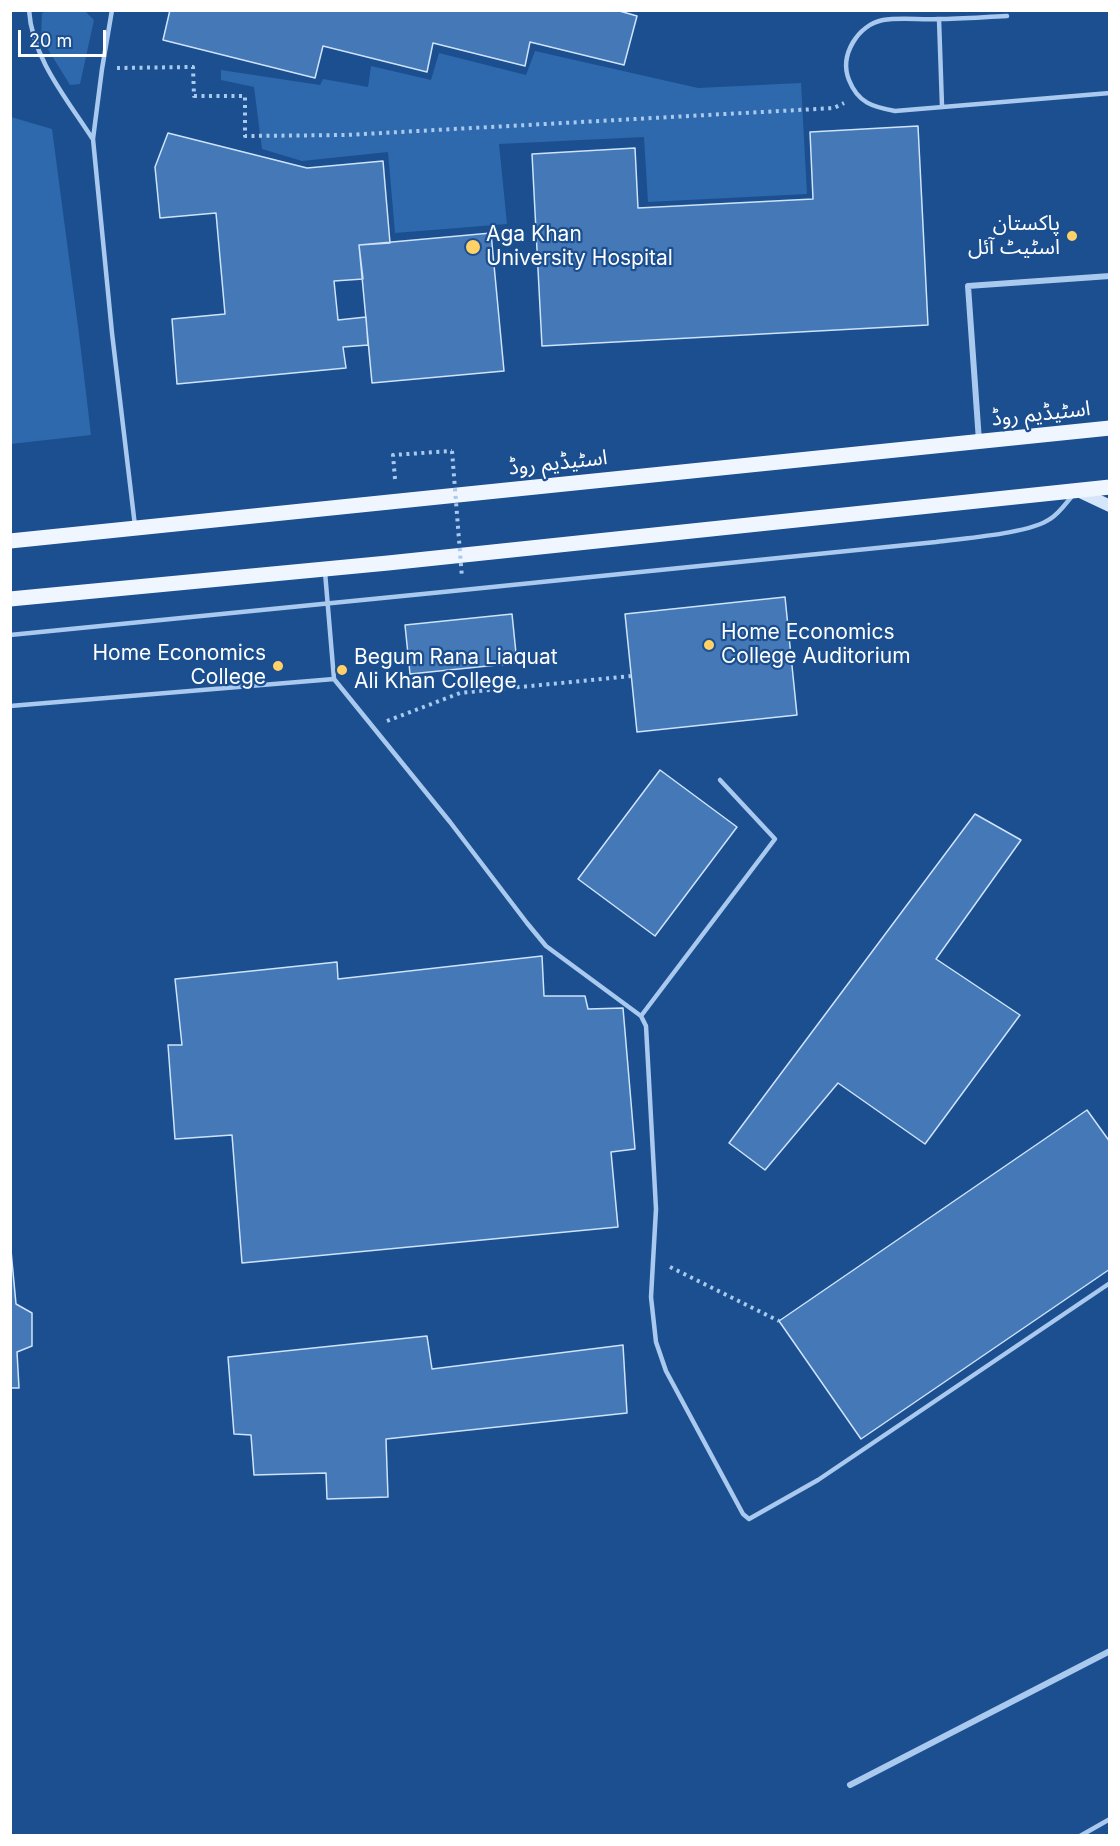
<!DOCTYPE html>
<html>
<head>
<meta charset="utf-8">
<style>
  body { margin:0 }
  #map { position:relative; width:1120px; height:1846px; overflow:hidden; background:#1b4f8f; font-family:Inter,sans-serif }
  canvas { display:block }
  .frame { position:absolute; inset:0; border:12px solid #fff; pointer-events:none }
  .scale { position:absolute; left:18px; top:30px; width:88px; height:27px; box-sizing:border-box; border:3px solid #fff; border-top:0; padding-left:8px; font-size:18px; line-height:21px; white-space:nowrap; color:#fff; -webkit-text-stroke:4px #1b4f8f; paint-order:stroke }
</style>
</head>
<body>
<div id="map">
<canvas width="1120" height="1846"></canvas>
<div class="frame"></div>
<div class="scale">20 m</div>
</div>
<script>
const g = document.querySelector('canvas').getContext('2d');
g.lineJoin = 'round';
function paint(path, color) { g.fillStyle = color; g.fill(path, 'evenodd'); }
function stroke(path, color, width, dash) { g.strokeStyle = color; g.lineWidth = width; g.lineCap = dash ? 'butt' : 'round'; g.setLineDash(dash || []); g.stroke(path); }
function write(font, color, halo, rows, align = 'center') {
  g.font = font + ' Inter,"Noto Sans Arabic",sans-serif'; g.lineWidth = 4.5; g.setLineDash([]); g.textBaseline = 'middle'; g.strokeStyle = halo; g.fillStyle = color; for (const [text, x, y, turn = 0] of rows) {
    g.save(); g.translate(x, y); g.rotate((+turn || 0) * Math.PI / 180); g.textAlign = isNaN(turn) ? turn : align; if (halo) g.strokeText(text, 0, 0); g.fillText(text, 0, 0); g.restore();
  }
}
paint(new Path2D(`
  M48,11h37l9,9 -14,64 -10,1 -29,-47 1,-25z
  M535,51l163,37 103,-5 6,111 -159,8 -4,-65 -145,7 8,80 -112,9 -7,-81 -86,9 -40,-12 -8,-62 -33,-7v-10l99,15 3,-6 45,8 3,-21 60,14 8,-27 87,22z
  M11,117l41,12 27,205 12,101 -80,9z`), '#2e69ad');
const building = new Path2D(`
  M170,10h446l21,6 -13,49 -94,-23 -5,24 -92,-23 -6,29 -104,-26 -8,32 -152,-38z
  M918,126l10,199 -386,21 -10,-192 103,-6 3,60 175,-9 -3,-67z
  M168,133l139,35 76,-7 7,82 -31,2 4,34 -29,2 4,39 28,-3 2,28 -25,2 3,21 -169,16 -5,-65 53,-5 -9,-101 -56,5 -5,-51z
  M491,233l13,138 -132,12 -13,-138z
  M785,597l12,118 -160,17 -12,-118z
  M512,614l5,49 -107,11 -5,-49z
  M660,770l77,57 -82,109 -77,-57z
  M975,814l46,26 -85,119 84,56 -95,129 -87,-61 -73,87 -36,-27z
  M542,956l2,40h41l3,13 35,-1 12,141 -24,3 7,75 -376,36 -10,-128 -57,4 -7,-94h14l-7,-66 162,-17 1,17z
  M1087,1110l23,32v127l-249,170 -82,-118z
  M10,1240l6,64 16,9v33l-15,6 2,36h-9z
  M427,1336l5,33 191,-24 4,68 -241,26 2,58 -61,2 -1,-26 -72,2 -3,-40 -17,-1 -6,-77z`);
paint(building, '#4478b7');
stroke(building, '#cfe3fa', 1.5);
stroke(new Path2D(`
  M117,68l76,-1 1,29h51v40l101,-1 488,-27 10,-5
  M395,479l-2,-24 59,-4
  M387,721l73,-28 171,-17
  M670,1267l109,54`), '#a9c9ee', 4, [3, 4.5]);
stroke(new Path2D(`
  M29,10c3,48 38,89 63,128
  M112,10l-10,59 -9,70 19,194 23,193
  M1007,16c-23,1 -46,3 -69,3 -18,1 -37,-2 -55,1 -25,5 -44,35 -34,60 9,23 24,27 46,31l215,-18
  M939,19l3,87
  M10,635c309,-30 617,-62 926,-93 28,-4 92,-8 114,-23 9,-5 16,-16 23,-24
  M334,679l116,143 77,101 19,23 95,70 5,10 10,183 -5,88 5,45 10,29 77,143 6,5 69,-39 292,-197
  M10,706l324,-27 -9,-107
  M641,1016l134,-177 -55,-59
  M1080,1836l30,-17`), '#a9c9ee', 4.5);
stroke(new Path2D(`
  M979,441l-11,-155 142,-10
  M850,1785l260,-134`), '#a9c9ee', 6);
stroke(new Path2D(`
  M1076,490l34,16`), '#d6e6fa', 12);
stroke(new Path2D(`
  M10,541l1100,-113
  M10,599l378,-36 722,-76`), '#f0f6ff', 15);
stroke(new Path2D(`
  M452,451l10,127`), '#a9c9ee', 4, [3, 4.5]);
for (const [x, y, r, color] of [
  [1072,236,6,"#ffd166"],
  [473,247,8,"#ffd166"],
  [709,645,6,"#ffd166"],
  [278,666,6,"#ffd166"],
  [342,670,6,"#ffd166"]
]) { const dot = new Path2D(); dot.arc(x, y, r, 0, 2 * Math.PI); g.fillStyle = color; g.fill(dot); stroke(dot, '#1b4f8f', 2); }
write('21px', '#fff', '#1b4f8f', [
  ["پاکستان",1060,224,"right"],
  ["اسٹیٹ آئل",1060,248,"right"],
  ["Aga Khan",486,235],
  ["University Hospital",486,259],
  ["Home Economics",721,633],
  ["College Auditorium",721,657],
  ["Home Economics",266,654,"right"],
  ["College",266,678,"right"],
  ["Begum Rana Liaquat",354,658],
  ["Ali Khan College",354,682]
], 'left');
write('21px', '#fff', '#1b4f8f', [
  ["اسٹیڈیم روڈ",1041,414,-6],
  ["اسٹیڈیم روڈ",558,463,-6]
]);
</script>
</body>
</html>
